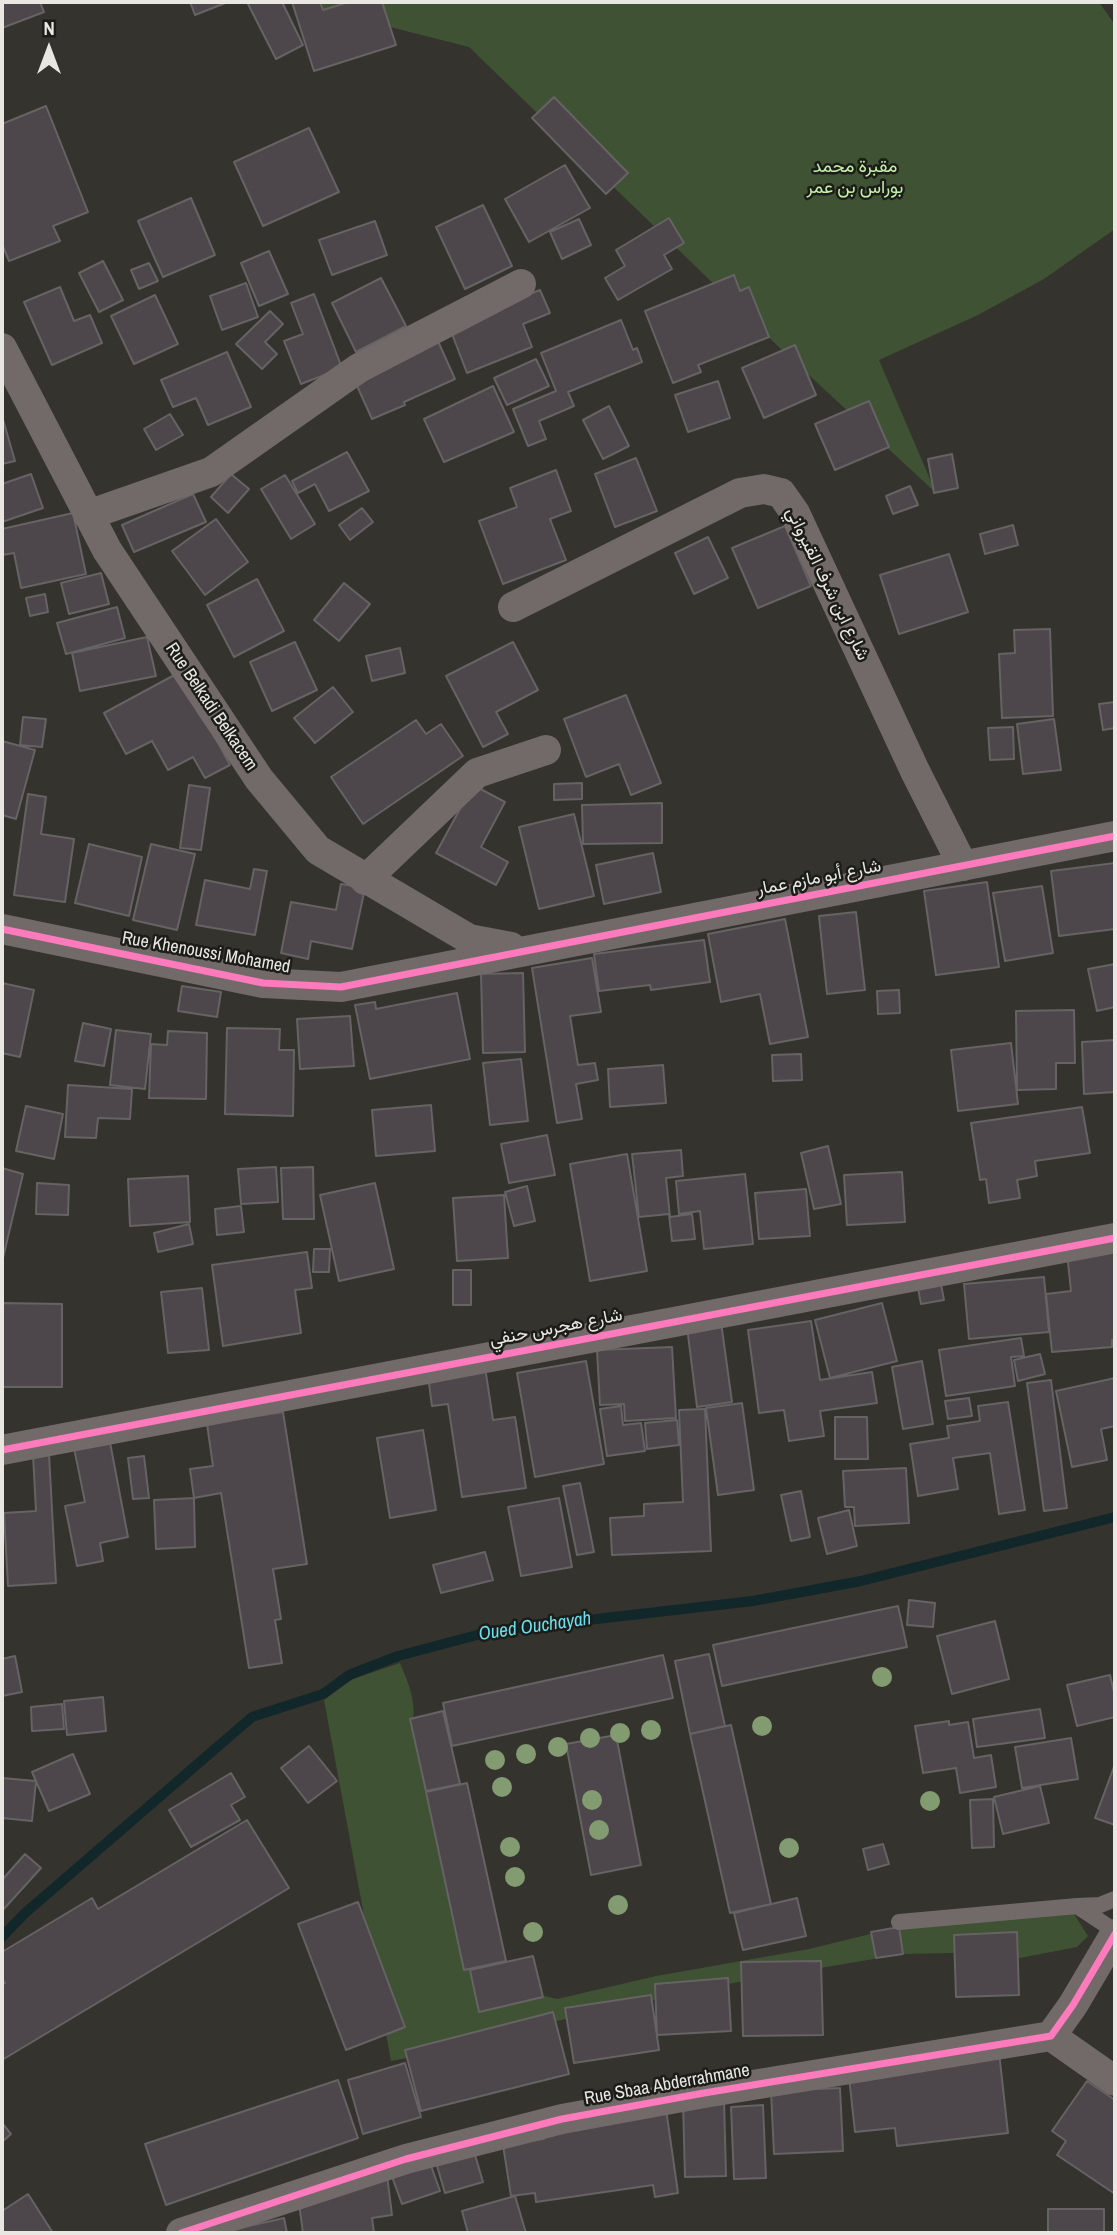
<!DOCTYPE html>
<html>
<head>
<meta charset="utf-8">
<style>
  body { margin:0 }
  #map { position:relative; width:1117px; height:2235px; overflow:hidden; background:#34332e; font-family:"Archivo Narrow",sans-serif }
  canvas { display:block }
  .frame { position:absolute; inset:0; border:4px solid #e8e7e2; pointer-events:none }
  .north { position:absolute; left:14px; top:14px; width:70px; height:70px; -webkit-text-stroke:5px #1c1c18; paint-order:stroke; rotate:0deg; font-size:19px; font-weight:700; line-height:28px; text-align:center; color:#e8e7e2 }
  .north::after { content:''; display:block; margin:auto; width:24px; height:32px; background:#e8e7e2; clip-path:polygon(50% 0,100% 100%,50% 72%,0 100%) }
</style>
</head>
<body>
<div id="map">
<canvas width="1117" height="2235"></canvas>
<div class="frame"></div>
<div class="north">N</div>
</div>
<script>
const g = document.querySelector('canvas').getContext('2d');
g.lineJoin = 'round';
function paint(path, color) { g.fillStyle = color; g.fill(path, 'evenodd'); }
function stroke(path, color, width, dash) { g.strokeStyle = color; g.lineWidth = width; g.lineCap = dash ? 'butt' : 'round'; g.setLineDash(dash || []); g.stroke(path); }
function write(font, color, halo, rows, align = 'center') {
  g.font = font + ' "Archivo Narrow",Vazirmatn,sans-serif'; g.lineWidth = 5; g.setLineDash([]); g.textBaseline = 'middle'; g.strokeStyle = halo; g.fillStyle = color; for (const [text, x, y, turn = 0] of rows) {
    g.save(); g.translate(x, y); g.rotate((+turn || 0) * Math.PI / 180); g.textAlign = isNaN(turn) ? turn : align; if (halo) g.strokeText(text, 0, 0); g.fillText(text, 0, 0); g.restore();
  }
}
paint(new Path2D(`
  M291,2h808l16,23v204l-71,50 -66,36 -99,45 57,133 -153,-142 -314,-304z
  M400,1663c8,19 16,37 13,58l51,249 7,-1 11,41 63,-14 12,3 99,-23 153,-27 90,-22 172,-18 17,27 -11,11 -73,14v-9l-101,2 -165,28 -246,53 -43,15 -58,11 -67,-361 29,-21z`), '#3f5233');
stroke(new Path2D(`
  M2,1937l22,-23 228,-197 71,-23 26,-19 49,-19 94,-25 261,-30 108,-20 254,-64`), '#112729', 10);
const building = new Path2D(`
  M2,2h38l4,10 -42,16z
  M190,2h38l-33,13z
  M247,2h35l21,43 -27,14z
  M292,2h28l3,8 26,-8h33l14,43 -82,26z
  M554,97l74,76 -22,21 -74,-76z
  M46,106l42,106 -35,14 7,15 -51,20 -7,-17v-120z
  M309,128l30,64 -76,34 -29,-64z
  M565,165l25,43 -61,34 -24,-43z
  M191,198l24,57 -52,22 -25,-56z
  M483,205l29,61 -47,23 -29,-62z
  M669,218l15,25 -20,12 8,14 -54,31 -13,-22 20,-12 -9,-16z
  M579,219l12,26 -29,14 -12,-27z
  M375,221l12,34 -55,20 -13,-35z
  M269,251l19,43 -29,12 -18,-43z
  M103,261l20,39 -24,12 -20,-39z
  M149,263l9,18 -19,8 -8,-19z
  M734,275l6,16 9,-4 20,50 -71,28 3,7 -28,11 -28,-72z
  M381,278l25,48 -50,26 -24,-49z
  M246,283l12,34 -36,13 -12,-34z
  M60,287l14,34 16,-6 12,28 -50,22 -28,-63z
  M540,290l10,23 -27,11 9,23 -65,26 -18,-47z
  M314,294l28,74 -41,16 -17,-43 19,-7 -12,-31z
  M155,295l23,49 -44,20 -23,-48z
  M270,311l13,13 -18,18 12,12 -15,15 -26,-25z
  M621,320l12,30 4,-2 5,14 -74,30 6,14 -35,15 7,18 -18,7 -15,-37 43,-18 -15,-38z
  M437,339l18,40 -51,23 1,3 -33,14 -19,-42z
  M795,345l21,50 -52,23 -22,-50z
  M227,352l24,55 -43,18 -12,-27 -23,9 -12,-27z
  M536,359l13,27 -42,19 -13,-27z
  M718,381l12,37 -42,14 -13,-37z
  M493,386l21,46 -70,30 -20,-43z
  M869,401l20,46 -54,23 -20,-46z
  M609,406l20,40 -26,13 -20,-39z
  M170,414l13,21 -27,15 -12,-21z
  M2,416l13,45 -13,3z
  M347,452l22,39 -40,20 -14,-27 -17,9 -6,-12z
  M952,454l6,34 -24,5 -6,-34z
  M636,458l21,53 -42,16 -20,-53z
  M556,470l15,41 -21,8 16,41 -63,24 -24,-63 38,-14 -7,-19z
  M31,474l12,34 -41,14v-38z
  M231,474l18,15 -21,24 -17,-16z
  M285,475l30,49 -24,15 -30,-50z
  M910,486l8,19 -25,9 -7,-18z
  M193,494l13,28 -72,30 -12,-27z
  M362,508l11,14 -23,18 -11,-15z
  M73,513l13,61 -65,14 -7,-35 -12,2v-26z
  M216,519l32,43 -43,33 -33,-44z
  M1013,525l5,20 -33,9 -5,-20z
  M785,526l26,60 -53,22 -26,-60z
  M708,537l20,41 -34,16 -19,-41z
  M949,554l19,58 -69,22 -19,-59z
  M101,573l8,31 -40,10 -8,-31z
  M257,579l27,52 -50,26 -27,-52z
  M344,583l26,21 -31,37 -25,-21z
  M45,594l3,18 -18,4 -4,-18z
  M117,607l8,31 -59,16 -9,-31z
  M1050,629l3,87 -51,2 -3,-64 16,-1 -1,-23z
  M147,637l9,39 -76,15 -8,-38z
  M295,642l22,48 -45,21 -22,-49z
  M513,642l25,48 -42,22 12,22 -25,13 -37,-71z
  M400,648l5,25 -33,8 -6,-25z
  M180,672l50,93 -25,13 -12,-21 -25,13 -16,-29 -26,13 -22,-41z
  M333,687l20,25 -38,31 -21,-25z
  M626,695l35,88 -30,12 -12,-31 -33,13 -22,-58z
  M1115,702v26l-12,2 -4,-26z
  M23,717l23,2 -4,28 -22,-2z
  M1054,719l7,51 -38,4 -6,-50z
  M416,720l10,14 15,-10 22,32 -100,68 -32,-47z
  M1013,727l1,32 -24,1 -2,-32z
  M2,741l33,9 -19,69 -14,-4z
  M582,783v16l-28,1v-16z
  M189,785l21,3 -9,62 -21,-2z
  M473,785l32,17 -24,45 27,15 -12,23 -60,-32z
  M28,794l18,3 -5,37 33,5 -9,63 -51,-7z
  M662,803v40l-79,1 -1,-39z
  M574,814l20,82 -55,13 -20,-82z
  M89,844l53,13 -13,59 -54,-13z
  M151,844l44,10 -18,76 -44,-10z
  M653,853l8,39 -57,12 -8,-39z
  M1115,863v66l-56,7 -8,-65z
  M254,869l13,2 -12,64 -59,-10 9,-45 45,9z
  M987,882l12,85 -63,8 -12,-84z
  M341,884l24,4 -13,61 -41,-8 -3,18 -27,-6 10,-51 45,8z
  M1042,886l11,67 -48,8 -12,-68z
  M856,912l9,78 -38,4 -8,-78z
  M785,919l23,118 -38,7 -10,-50 -39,8 -13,-68z
  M704,940l6,42 -59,8 -1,-5 -51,6 -5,-37z
  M592,958l9,54 -31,4 8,49 17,-2 3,17 -22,4 6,35 -25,4 -25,-155z
  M1115,964v43l-18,4 -9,-42z
  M523,973l2,79 -42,1 -2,-79z
  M2,983l32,7 -14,67 -18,-4z
  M182,986l39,6 -4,25 -39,-6z
  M899,990l1,23 -22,1 -1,-23z
  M457,993l13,66 -100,20 -15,-74 20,-3 1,7z
  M1074,1010l1,53h-19v26l-39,1 -1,-79z
  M350,1016l4,50 -54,3 -3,-50z
  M83,1023l28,6 -7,37 -29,-5z
  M227,1028l53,1 -1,21h15l-1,66 -68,-2z
  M116,1030l35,4 -6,55 -35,-4z
  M168,1031l39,2 -1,66 -57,-1 2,-54 16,1z
  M1115,1040v52l-31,2 -2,-52z
  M1011,1043l7,61 -60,7 -7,-61z
  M801,1054l1,26 -29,1 -1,-26z
  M521,1059l7,62 -38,4 -7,-62z
  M663,1065l3,38 -56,4 -2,-38z
  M68,1085l64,4 -2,30 -32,-1 -2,20 -31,-1z
  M431,1105l4,46 -59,5 -4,-46z
  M26,1106l37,8 -9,45 -38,-8z
  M1082,1107l8,46 -55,8 2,15 -20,4 3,18 -31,5 -3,-24 -6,1 -9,-57z
  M547,1135l8,40 -46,8 -8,-39z
  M828,1146l13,58 -27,5 -13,-56z
  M681,1150l2,26 -17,2 4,39 22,-3 3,25 -23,2 -3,-27 -30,3 -7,-63z
  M627,1154l20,117 -57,10 -20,-117z
  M276,1167l2,35 -37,2 -3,-35z
  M313,1167l1,52h-31l-2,-51z
  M2,1168l21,6 -21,88z
  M902,1172l3,50 -58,3 -3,-50z
  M745,1174l8,70 -49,5 -4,-38 -21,3 -3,-33z
  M188,1176l2,46 -60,4 -2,-47z
  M37,1183l32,2 -1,30 -32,-1z
  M375,1183l19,86 -55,12 -19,-86z
  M527,1186l8,35 -21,5 -9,-34z
  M806,1189l4,47 -51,3 -4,-46z
  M504,1195l4,63 -51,3 -4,-63z
  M241,1206l3,26 -27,3 -2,-26z
  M189,1224l4,20 -35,8 -4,-19z
  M314,1249h16l-1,23h-16z
  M1115,1249v91h-3v7l-60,5 -6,-58 25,-3 -4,-38z
  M307,1252l5,36 -17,2 6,43 -78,13 -11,-81z
  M453,1270h18v35h-18z
  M1044,1277l5,55 -80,7 -5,-55z
  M940,1279l4,21 -23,4 -4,-21z
  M202,1288l7,62 -41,3 -7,-61z
  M2,1303l60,1v83h-60z
  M882,1303l15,58 -67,17 -15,-58z
  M811,1321l9,59 52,-8 5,31 -57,8 4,25 -35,5 -5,-31 -25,3 -11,-83z
  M721,1322l11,80 -35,5 -10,-80z
  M1021,1338l3,18 -13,1 4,29 -69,10 -7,-46z
  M672,1347l4,71 -51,3 -1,-17 -24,1 -3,-55z
  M1040,1354l5,20 -27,7 -4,-21z
  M586,1361l18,103 -69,13 -18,-104z
  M922,1361l11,63 -30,5 -11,-62z
  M485,1367l8,53 22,-3 11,71 -64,9 -14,-93 -16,2 -4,-30z
  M1115,1378v48l-14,3 6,31 -35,7 -16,-76z
  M1051,1380l16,128 -23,3 -17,-128z
  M969,1398l3,18 -24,3 -3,-18z
  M1008,1402l17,108 -26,4 -9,-61 -37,5 5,31 -40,7 -8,-52 39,-6 -2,-12 33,-5 -2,-15z
  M742,1403l12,87 -36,5 -12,-87z
  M621,1406l2,19 18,-2 4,28 -38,5 -7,-47z
  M705,1409l6,142 -99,4 -2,-37 34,-2v-12l39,-2 -4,-92z
  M283,1412l24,152 -34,5 8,50 -6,1 7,43 -33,5 -28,-175 -27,5 -4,-29 23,-3 -6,-42z
  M835,1417h32l1,42h-33z
  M677,1420l2,25 -32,4 -2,-26z
  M423,1430l13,80 -46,8 -13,-80z
  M109,1437l19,100 -28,6 3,18 -26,5 -12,-60 20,-4 -12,-59z
  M49,1454l7,129 -48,3 -4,-73 32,-2 -3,-56z
  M144,1456l5,42 -16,1 -5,-41z
  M906,1468l3,55 -54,3 -1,-19h-9l-2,-36z
  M580,1483l14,69 -17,3 -14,-69z
  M801,1491l9,46 -19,4 -10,-46z
  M194,1498l1,49 -39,2 -2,-49z
  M559,1498l13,69 -51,9 -13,-69z
  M849,1510l8,36 -30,8 -9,-36z
  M485,1552l8,28 -52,13 -8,-28z
  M909,1600l26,3 -2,24 -26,-2z
  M898,1606l9,41 -185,39 -9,-41z
  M995,1621l14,58 -57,15 -15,-58z
  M709,1654l16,72 -35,8 -15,-73z
  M663,1655l10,43 -221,48 -9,-43z
  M15,1656l7,36 -20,4v-37z
  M1110,1675l5,22v20l-38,9 -10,-41z
  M103,1697l3,34 -39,4 -3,-34z
  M62,1704l2,25 -32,2 -1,-24z
  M1040,1709l5,29 -68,9 -4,-28z
  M443,1711l17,73 -34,7 -16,-72z
  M949,1721v4l19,-3 6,36 17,-3 5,32 -36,6 -4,-25 -33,5 -8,-47z
  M731,1725l40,179 -41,9 -40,-179z
  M616,1735l25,130 -50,10 -25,-131z
  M1071,1738l7,41 -56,9 -7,-41z
  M309,1746l28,35 -29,22 -27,-35z
  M73,1754l17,40 -41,17 -17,-39z
  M1115,1764v61l-20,-7z
  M231,1773l14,24 -14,8 9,15 -49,27 -22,-37z
  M2,1778l34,3 -4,40 -30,-3z
  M467,1783l39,178 -42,9 -38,-178z
  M1040,1786l9,37 -46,11 -9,-37z
  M993,1799l1,48 -22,1 -2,-48z
  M247,1820l42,68 -287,172v-75l3,-2 -3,-4v-27l90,-54 6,11z
  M883,1844l6,20 -21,6 -5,-21z
  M25,1854l16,14 -39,43v-31z
  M797,1898l9,38 -63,14 -9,-37z
  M358,1902l47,125 -59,23 -48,-126z
  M899,1927l4,27 -27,4 -5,-26z
  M1017,1932l2,63 -63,2 -2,-62z
  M533,1956l10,41 -64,15 -9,-42z
  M821,1961l2,74 -80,1 -2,-74z
  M728,1978l3,53 -74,4 -2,-51z
  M651,1995l8,55 -85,13 -9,-55z
  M553,2012l16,62 -148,37 -16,-61z
  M999,2052l9,81 -111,13 -2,-18 -40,4 -6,-55z
  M405,2063l16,54 -58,17 -15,-54z
  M338,2080l20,58 -192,67 -21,-61z
  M1087,2081l28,19v94l-58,-39 9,-14 -14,-10z
  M840,2088l3,63 -69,3 -3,-63z
  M724,2100l2,76 -41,1 -2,-75z
  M763,2105l3,73 -32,1 -3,-72z
  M666,2109l12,84 -23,4 -2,-12 -117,17 -1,-9 -24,3 -8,-51 41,-6 -1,-12z
  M2,2123l9,11 -9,8z
  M473,2148l10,34 -38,11 -10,-34z
  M429,2160l11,31 -38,13 -11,-30z
  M387,2175l5,40 -20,3 2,15h-71l-5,-37z
  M28,2194l25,39h-51v-22z
  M515,2196l11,37h-58l-6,-22z
  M1048,2209h56v24h-56z
  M284,2218l3,15h-68z`);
paint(building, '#4d464b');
stroke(building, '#656363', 2);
stroke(new Path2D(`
  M1077,1906l23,-1 15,-6
  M899,1922l178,-16 38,25`), '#726a68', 16);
stroke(new Path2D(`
  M2,348l105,202 152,229 59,71 151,89 42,8
  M88,515l123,-43 148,-104 162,-84
  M513,607l227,-114 24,-4 17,4 14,20 120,258 48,95
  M365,880l112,-107 69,-23
  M2,929l261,54 78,4 774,-151
  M2,1450l1113,-212
  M1051,2036l64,45
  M181,2233l225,-74 156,-40 142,-26 347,-57 22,-31 42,-71`), '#726a68', 30);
stroke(new Path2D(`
  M2,929l261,54 78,4 774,-151
  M2,1450l1113,-212
  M181,2233l225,-74 156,-40 142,-26 347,-57 22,-31 42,-71`), '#fd7abc', 7);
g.fillStyle = '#829b71';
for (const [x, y] of [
  [882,1677],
  [762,1726],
  [651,1730],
  [620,1733],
  [590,1738],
  [558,1747],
  [526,1754],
  [495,1760],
  [502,1787],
  [592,1800],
  [930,1801],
  [599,1830],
  [510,1847],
  [789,1848],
  [515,1877],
  [618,1905],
  [533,1932]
]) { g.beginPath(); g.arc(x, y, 10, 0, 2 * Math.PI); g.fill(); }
write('18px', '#c1f0a8', '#1c1c18', [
  ["مقبرة محمد",855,167],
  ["بوراس بن عمر",855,188]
]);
write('18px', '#e8e7e2', '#1c1c18', [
  ["شارع ابن شرف القيرواني",827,584,64],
  ["Rue Belkadi Belkacem",211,707,56],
  ["شارع أبو مازم عمار",819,878,-11],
  ["Rue Khenoussi Mohamed",206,953,10],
  ["شارع هجرس حنفي",556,1328,-11],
  ["Rue Sbaa Abderrahmane",667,2085,-10]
]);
write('italic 19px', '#6adfed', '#1c1c18', [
  ["Oued Ouchayah",535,1627,-8]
]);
</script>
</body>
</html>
